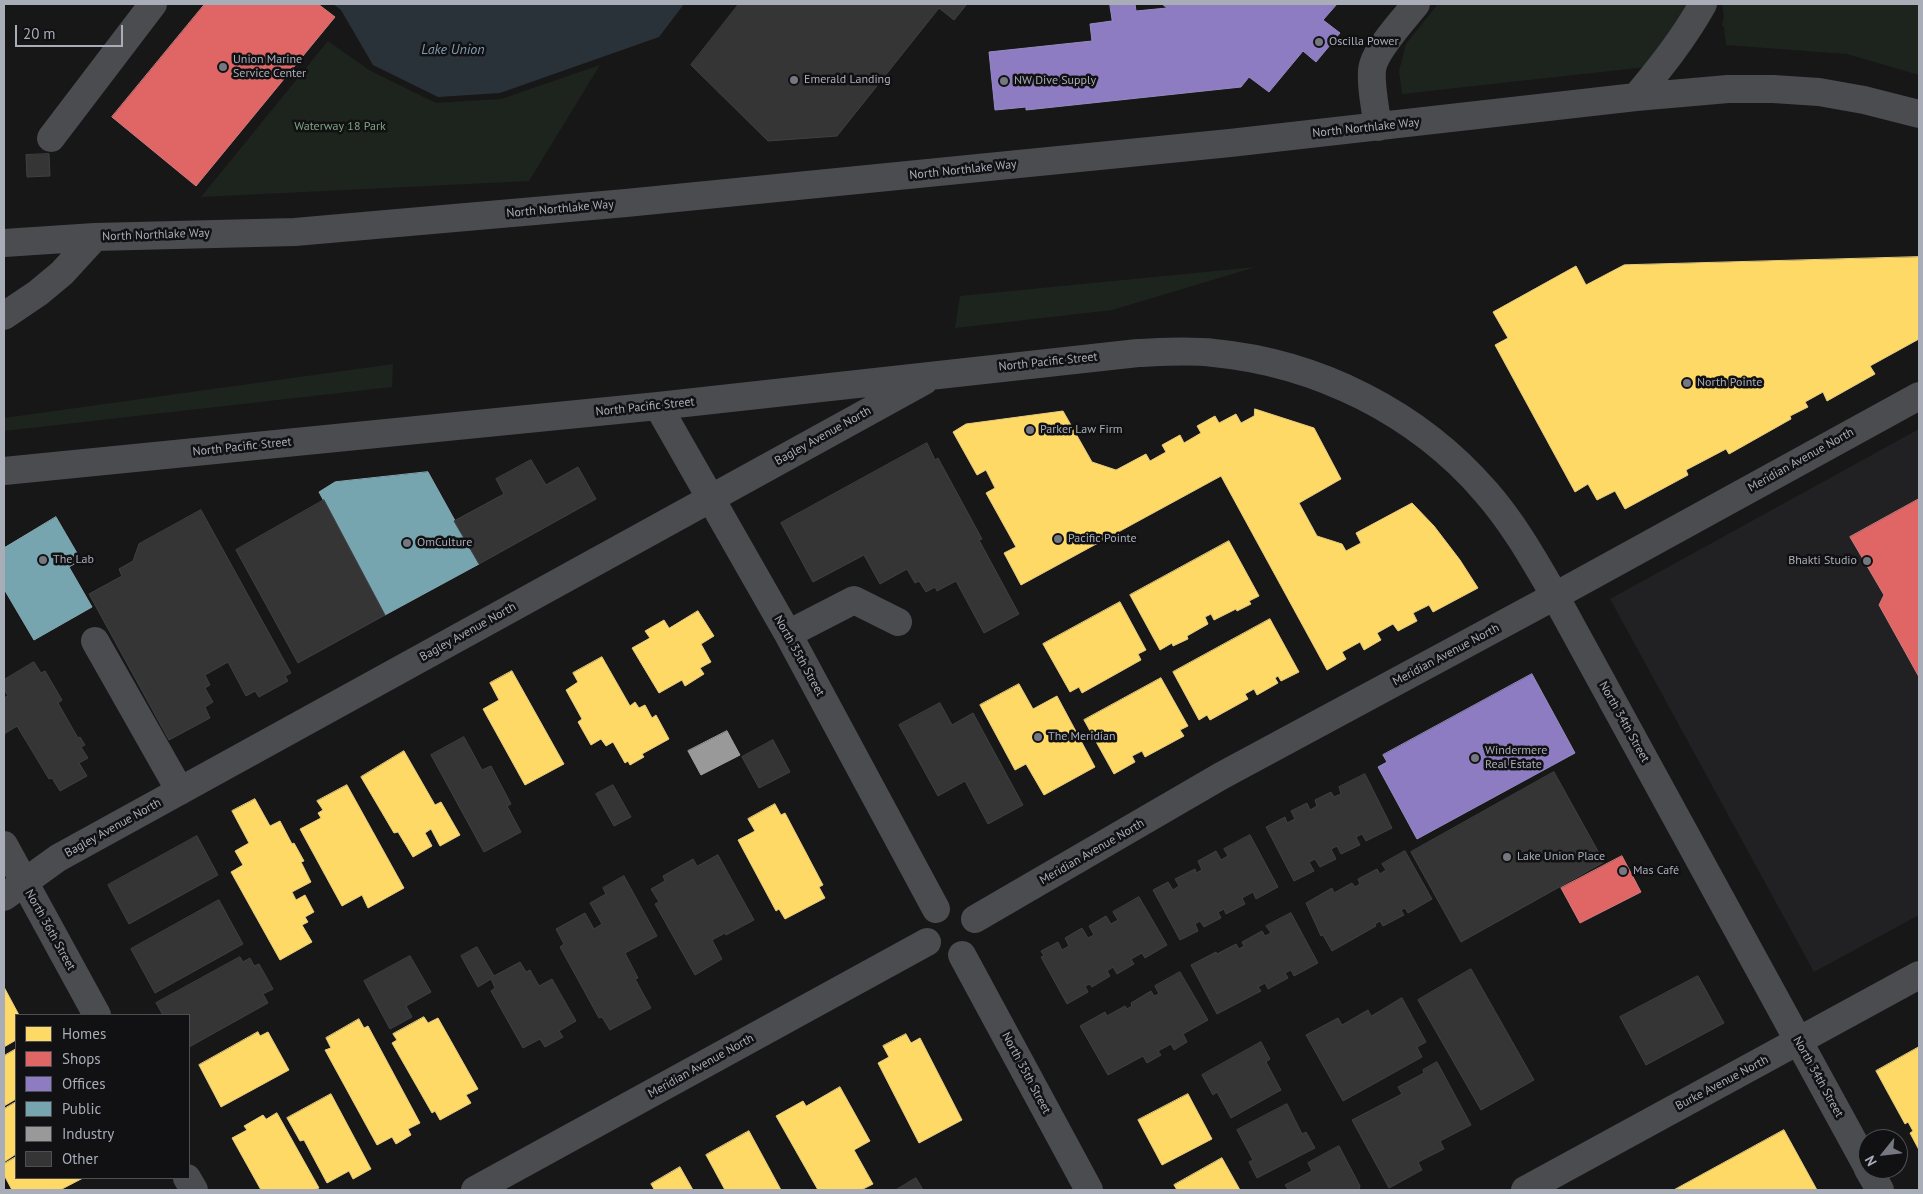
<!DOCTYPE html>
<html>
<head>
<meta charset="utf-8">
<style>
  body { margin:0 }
  #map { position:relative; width:1923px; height:1194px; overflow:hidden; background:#171717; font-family:"PT Sans",sans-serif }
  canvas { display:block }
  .frame { position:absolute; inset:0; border:5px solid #a8adb8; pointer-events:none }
  .legend { position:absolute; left:15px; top:1014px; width:175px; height:165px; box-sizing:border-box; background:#111113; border:1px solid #4d4f55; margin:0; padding:6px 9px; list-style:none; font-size:15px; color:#a8adb8 }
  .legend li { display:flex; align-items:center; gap:10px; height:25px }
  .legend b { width:25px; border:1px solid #4d4f55 }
  .north { position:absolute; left:1858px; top:1129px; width:50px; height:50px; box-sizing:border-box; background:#111113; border:1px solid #4d4f55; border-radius:50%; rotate:241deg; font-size:14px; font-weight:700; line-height:20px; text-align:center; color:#a8adb8 }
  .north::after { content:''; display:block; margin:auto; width:18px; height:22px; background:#757880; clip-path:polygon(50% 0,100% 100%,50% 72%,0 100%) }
  .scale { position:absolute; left:15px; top:25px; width:108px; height:22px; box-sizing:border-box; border:2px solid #a8adb8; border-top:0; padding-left:6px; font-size:15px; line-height:18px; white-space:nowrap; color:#a8adb8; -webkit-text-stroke:4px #111113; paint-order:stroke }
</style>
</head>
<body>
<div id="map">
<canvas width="1923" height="1194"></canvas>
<div class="frame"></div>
<ul class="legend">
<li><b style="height:14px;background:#ffd966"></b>Homes</li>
<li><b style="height:14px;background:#e06666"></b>Shops</li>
<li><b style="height:14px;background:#8e7cc3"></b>Offices</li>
<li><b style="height:14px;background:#76a5af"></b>Public</li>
<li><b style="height:14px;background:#999"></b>Industry</li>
<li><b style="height:14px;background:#353536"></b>Other</li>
</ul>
<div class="north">N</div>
<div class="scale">20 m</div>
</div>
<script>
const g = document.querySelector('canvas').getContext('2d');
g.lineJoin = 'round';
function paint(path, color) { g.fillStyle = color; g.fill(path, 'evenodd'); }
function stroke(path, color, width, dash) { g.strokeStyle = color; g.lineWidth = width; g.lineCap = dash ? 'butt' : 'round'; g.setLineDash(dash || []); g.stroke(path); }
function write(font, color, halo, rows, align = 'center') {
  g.font = font + ' "PT Sans",sans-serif'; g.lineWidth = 5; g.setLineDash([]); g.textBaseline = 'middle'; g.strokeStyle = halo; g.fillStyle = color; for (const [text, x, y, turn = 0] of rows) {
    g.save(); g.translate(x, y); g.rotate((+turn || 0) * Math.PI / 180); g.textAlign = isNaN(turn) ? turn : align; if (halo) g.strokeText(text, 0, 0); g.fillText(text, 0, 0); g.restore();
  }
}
paint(new Path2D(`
  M1919,429v486l-105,57 -204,-373z`), '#212123');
paint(new Path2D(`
  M1438,4h250l-42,63 -244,27 -3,-23 7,-27z
  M1722,4h197v71l-72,-21 -121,-9 -2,-18 -2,-2 2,-8z
  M328,41l41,29 67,33 65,-4 99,-34 -71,116 -328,16z
  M1256,267l-144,43 -157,18 5,-32z
  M393,364l-1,23 -388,44v-13z`), '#1d241e');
paint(new Path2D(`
  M333,4h351l-25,33 -159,56 -62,4 -65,-32 -32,-55z`), '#2a3239');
const homes = new Path2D(`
  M1919,257v82l-49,27 5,8 -48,27 -4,-9 -18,10 3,5 -18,9 1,3 -62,35 -3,-5 -40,21 2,5 -63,34 -10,-18 -18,9 -9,-16 -13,8 -80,-147 13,-7 -15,-26 83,-46 10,19 38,-20z
  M1255,409l59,19 27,51 -42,24 18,33 25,8 4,7 15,-8 -5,-10 56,-30 22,23 26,34 18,28 -45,24 -4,-7 -16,8 4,8 -19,10 -5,-7 -16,9 4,7 -17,10 -4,-8 -18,10 4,7 -19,11 -106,-194 -200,109 -17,-32 12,-6 -30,-54 9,-5 -9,-18 -9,5 -24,-43 13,-8 97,-13 29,51 24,8 30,-16 4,7 16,-9 -4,-7 18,-10 4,8 17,-10 -4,-7 18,-10 4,7 17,-9 5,9 13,-7z
  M1229,541l30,55 -10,5 2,3 -14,7 -1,-2 -22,11 -3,-6 -6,3 3,7 -21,12 1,3 -15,7 -1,-3 -12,7 -30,-55z
  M1120,602l26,48 -8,4 3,6 -59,33 -3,-6 -9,5 -27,-48z
  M698,611l16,25 -13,8 10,18 -11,6 4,6 -19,12 -3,-6 -23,13 -27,-45 18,-10 -5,-7 19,-11 5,8z
  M1270,619l29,53 -18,9 -3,-5 -3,2 3,5 -21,12 -3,-6 -9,5 3,5 -38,21 -3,-5 -8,5 -26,-48z
  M602,657l28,49 5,-4 4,6 6,-3 7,13 4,-3 13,24 -27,15 2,3 -14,8 -2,-4 -3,2 -12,-21 -7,4 -5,-7 -10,6 -13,-23 4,-3 -16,-29 12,-8 -5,-9z
  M512,671l52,93 -39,21 -42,-76 16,-9 -9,-17z
  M1161,678l27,48 -8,4 4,6 -39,21 -3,-6 -10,5 3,6 -21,12 -30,-54z
  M1019,684l14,25 24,-13 38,71 -51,28 -18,-31 -11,6 -35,-65z
  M404,751l31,54 6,-3 19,33 -20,11 -9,-17 -6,4 7,13 -19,11 -15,-25 -4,1 -33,-56z
  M347,785l57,103 -36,20 -6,-13 -20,11 -42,-77 21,-11 -3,-5 5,-3 -6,-9z
  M255,799l15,27 10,-5 12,23 2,-1 10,18 -3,1 10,20 -19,10 4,8 9,-5 9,17 -9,5 3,5 -6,3 10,17 -32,18 -49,-88 12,-7 -8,-14 14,-8 -17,-32z
  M775,804l6,11 4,-2 38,72 -4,2 6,11 -40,21 -6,-10 -3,2 -38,-71 17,-9 -7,-12z
  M4,987l15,28h-3v25l-12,7z
  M424,1017l4,6 10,-5 40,71 -12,6 5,8 -31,17 -5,-9 -3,2 -40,-70 5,-3 -4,-6z
  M359,1019l5,9 4,-2 52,97 -12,6 3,6 -15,9 -4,-7 -15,8 -52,-95 6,-2 -5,-10z
  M258,1032l2,4 8,-4 21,38 -68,37 -22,-42z
  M906,1034l5,9 9,-5 42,82 -43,23 -41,-80 11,-6 -6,-11z
  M1919,1047v103l-9,-17 3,-2 -5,-9 -3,2 -29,-53z
  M16,1049v50l-12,7v-50z
  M840,1087l30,54 -16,9 19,34 -12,6h-43l-42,-74 27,-15 3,5z
  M331,1094l40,75 -18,10 -4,-8 -22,12 -23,-43 -4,1 -13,-23z
  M1188,1094l24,45 -50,26 -24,-45z
  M16,1102v52l-12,8v-53z
  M277,1113l42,75 -5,2h-53l-29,-52 15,-8 -3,-4 19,-11 3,4z
  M1784,1130l33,60h-143z
  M749,1131l32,59h-56l-19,-35z
  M16,1157v21h67l-23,12h-48l-8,-15v-11z
  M1222,1158l18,32h-63l-3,-5z
  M680,1167l13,23h-42l3,-1 -3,-5z`);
paint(homes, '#ffd966');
stroke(homes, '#e5cc7f', 1);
const shops = new Path2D(`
  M205,4h113l17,13 -139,169 -84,-69z
  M1919,499v178l-40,-72 5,-10 -34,-58z
  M1622,856l19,36 -61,31 -19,-35z`);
paint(shops, '#e06666');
stroke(shops, '#cf7b7f', 1);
const offices = new Path2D(`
  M1110,4h25l1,7 31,-3 -5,-4h175l-14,16 17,13 -24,29 -13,-11 -34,41 -20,-15 -8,10 -215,23v-3l-31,3 -6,-58 103,-11 -2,-17 22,-3z
  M1532,674l43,79 -158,86 -39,-72 9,-5 -4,-7z`);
paint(offices, '#8e7cc3');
stroke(offices, '#968bc0', 1);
const public = new Path2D(`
  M428,472l51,92 -94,51 -66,-123 16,-10z
  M56,517l25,43 -12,7 23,40 -58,33 -30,-51v-45l1,3z`);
paint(public, '#76a5af');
stroke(public, '#85a7b2', 1);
const industry = new Path2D(`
  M727,731l13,24 -39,20 -13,-24z`);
paint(industry, '#999');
stroke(industry, '#9e9fa2', 1);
const building = new Path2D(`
  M739,4h228l-13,16 -15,-12 -102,128 -69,5 -77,-76z
  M49,154l1,22 -23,1 -1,-22z
  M927,443l8,17 3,-2 44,81 -3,1 40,74 -35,19 -28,-52 -19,10 -2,-4 -9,5 -7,-11 -4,2 -8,-14 -27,15 -16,-29 -51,27 -32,-59z
  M531,460l15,25 32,-18 18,32 -117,65 -25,-43 50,-27 -8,-15z
  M324,500l61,115 -87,48 -62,-113z
  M201,510l90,163 -6,3 3,5 -29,16 -4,-6 -9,5 -18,-34 -23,13 5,10 -5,3 8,14 -8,5 5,11 -41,22 -80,-146 33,-18 -3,-7 14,-8 6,-17z
  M34,662l7,11 4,-2 17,29 -4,3 20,35 2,-1 5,8 -4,2 7,11 -9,5 8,13 -27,15 -8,-13 -3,1 -32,-53 -13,8v-36l4,-2 -4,-7v-9z
  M940,703l12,22 21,-12 50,92 -35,19 -23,-43 -27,15 -39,-71z
  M464,737l18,33 9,-4 20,38 -4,2 14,26 -37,20 -53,-97z
  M773,740l17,32 -31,16 -17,-31z
  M1554,772l50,90 -143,80 -50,-90z
  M1365,774l27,54 -26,13 -4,-7 -6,3 4,8 -19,9 -4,-8 -6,3 5,10 -16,8 -5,-8 -6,3 5,9 -20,10 -28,-54 19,-10 2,6 8,-4 -4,-8 16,-8 3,7 7,-4 -2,-6 16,-8 3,5 7,-3 -2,-7z
  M613,785l18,32 -17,9 -18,-32z
  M1250,835l28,52 -22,12 -3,-7 -11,6 3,6 -19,10 -2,-5 -6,3 3,6 -17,9 -4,-6 -5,3 3,7 -18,9 -27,-50 15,-8 5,8 6,-4 -4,-7 20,-10 1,4 6,-3 -4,-9 18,-10 5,9 7,-4 -4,-7z
  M197,836l21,39 -89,49 -21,-39z
  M1405,851l27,48 -24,14 -3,-5 -4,2 3,5 -21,11 -3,-5 -5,3 1,2 -44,25 -9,-16 -2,1 -15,-33 26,-15 2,5 18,-10 3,4 5,-3 -2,-5 19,-10 3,5 6,-4 -4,-6z
  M718,855l36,65 -28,15 -1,-2 -13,7 10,19 -27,16 -40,-71 4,-2 -8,-13 14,-8 -2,-5 30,-17 4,7z
  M624,876l33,60 -32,17 13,25 -3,1 16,29 -41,22 -8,-13 -3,1 -39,-71 4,-3 -8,-15 29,-16 9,16 8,-5 -12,-21 16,-9 -3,-6z
  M1139,897l28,48 -22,13 -3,-5 -11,6 3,5 -17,10 -4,-7 -6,4 3,5 -18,11 -2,-3 -5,2 3,6 -21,12 -26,-47 3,-1 -3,-5 17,-9 4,8 7,-4 -4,-8 17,-10 6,10 6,-3 -5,-9 17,-10 5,8 7,-4 -5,-8z
  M219,900l24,44 -88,49 -24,-44z
  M1291,913l27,50 -24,13 -3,-6 -6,3 3,5 -20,11 -3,-6 -7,4 3,4 -44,23 -26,-49 25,-13 1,2 19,-10 3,5 5,-3 -2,-4 20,-11 3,5 6,-3 -5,-7z
  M477,947l17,29 26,-14 6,10 4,-2 9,16 13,-7 24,42 -17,10 4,6 -18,10 -5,-8 -17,9 -32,-57 4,-3 -4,-9 -13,8 -17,-31z
  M410,956l21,36 -25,14 6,11 -22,12 -26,-48z
  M240,957l3,5 7,-4 4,8 5,-2 14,25 -10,5 5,9 -79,44v-32h-26l-7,-12z
  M1471,969l63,111 -53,30 -63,-110z
  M1180,972l28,48 -25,14 4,8 -13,8 -3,-6 -13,7 3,4 -14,8 -4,-7 -35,19 -28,-49 25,-14 2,4 18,-10 2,3 5,-3 -1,-3 20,-12 3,5 5,-2 -4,-8z
  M1698,976l26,47 -78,42 -26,-48z
  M1402,998l24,44 -9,5 5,10 -79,44 -37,-66 32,-17 4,7 26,-15 3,6z
  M1261,1042l9,17 -4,3 15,28 -50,28 -14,-26 -4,3 -11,-20z
  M1437,1062l34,63 -31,16 4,8 -26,13 4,8 -33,18 -37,-68 50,-26 -4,-7 26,-14 -1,-3z
  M1287,1104l15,30 4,-2 9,16 -58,30 -8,-16 4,-2 -16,-30z
  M1339,1146l21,40 -1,4h-73l2,-1 -3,-4 27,-14 -4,-8z
  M916,1178l7,12h-27z`);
paint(building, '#353536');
stroke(building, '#3f4043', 1);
stroke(new Path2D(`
  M1636,97c25,-30 48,-59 67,-93
  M1378,127c-2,-14 -9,-49 -5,-62 5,-18 31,-46 43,-61
  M51,138l102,-134
  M4,243l91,-6 200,-5 331,-29 604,-60 406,-46 92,-8h45l46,3 45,8 55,14
  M4,316l34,-23 24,-20 33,-36
  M658,406l130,228 148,275
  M4,471l654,-65 480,-53c25,-1 51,-3 76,0 104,10 204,60 272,139 28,32 48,68 69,104l313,572
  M788,634l66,-34 44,22
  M95,641l85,150
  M4,845l93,170
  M4,897l54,-39 866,-477
  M975,919l246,-143 334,-180 364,-200
  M962,955l127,235
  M1868,1169l12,21
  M187,1178l7,12
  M475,1190l452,-248
  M1525,1190l394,-215`), '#4b4c50', 28);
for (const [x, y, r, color] of [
  [1319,42,5,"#757880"],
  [223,67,5,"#757880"],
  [794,80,5,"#757880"],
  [1004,81,5,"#757880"],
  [1687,383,5,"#757880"],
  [1030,430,5,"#757880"],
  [1058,539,5,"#757880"],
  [407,543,5,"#757880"],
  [43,560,5,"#757880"],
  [1867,561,5,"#757880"],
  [1038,737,5,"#757880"],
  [1475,758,5,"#757880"],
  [1507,857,5,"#757880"],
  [1623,871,5,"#757880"]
]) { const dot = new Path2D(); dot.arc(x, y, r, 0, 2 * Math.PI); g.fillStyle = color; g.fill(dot); stroke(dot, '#111113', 2); }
write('12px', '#a8adb8', '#111113', [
  ["Oscilla Power",1329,42],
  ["Union Marine",233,60],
  ["Service Center",233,74],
  ["Emerald Landing",804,80],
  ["NW Dive Supply",1014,81],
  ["North Pointe",1697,383],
  ["Parker Law Firm",1040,430],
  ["Pacific Pointe",1068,539],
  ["OmCulture",417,543],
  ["The Lab",53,560],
  ["Bhakti Studio",1857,561,"right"],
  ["The Meridian",1048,737],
  ["Windermere",1485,751],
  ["Real Estate",1485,765],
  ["Lake Union Place",1517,857],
  ["Mas Café",1633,871]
], 'left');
write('12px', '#7fa381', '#111113', [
  ["Waterway 18 Park",340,127]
]);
write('12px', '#a8adb8', '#111113', [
  ["North Northlake Way",1366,128,-6],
  ["North Northlake Way",963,170,-6],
  ["North Northlake Way",560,209,-5],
  ["North Northlake Way",156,235,-2],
  ["North Pacific Street",1048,362,-6],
  ["North Pacific Street",645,407,-6],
  ["Bagley Avenue North",823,436,-29],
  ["North Pacific Street",242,447,-6],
  ["Meridian Avenue North",1801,460,-29],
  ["Bagley Avenue North",468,632,-29],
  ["Meridian Avenue North",1446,655,-28],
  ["North 35th Street",799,656,61],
  ["North 34th Street",1624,722,61],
  ["Bagley Avenue North",113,828,-29],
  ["Meridian Avenue North",1092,852,-30],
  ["North 36th Street",50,930,61],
  ["Meridian Avenue North",701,1066,-29],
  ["North 35th Street",1026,1073,62],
  ["North 34th Street",1818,1077,61],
  ["Burke Avenue North",1722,1083,-28]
]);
write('italic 14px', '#7f9bb3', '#111113', [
  ["Lake Union",453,50]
]);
</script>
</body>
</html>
